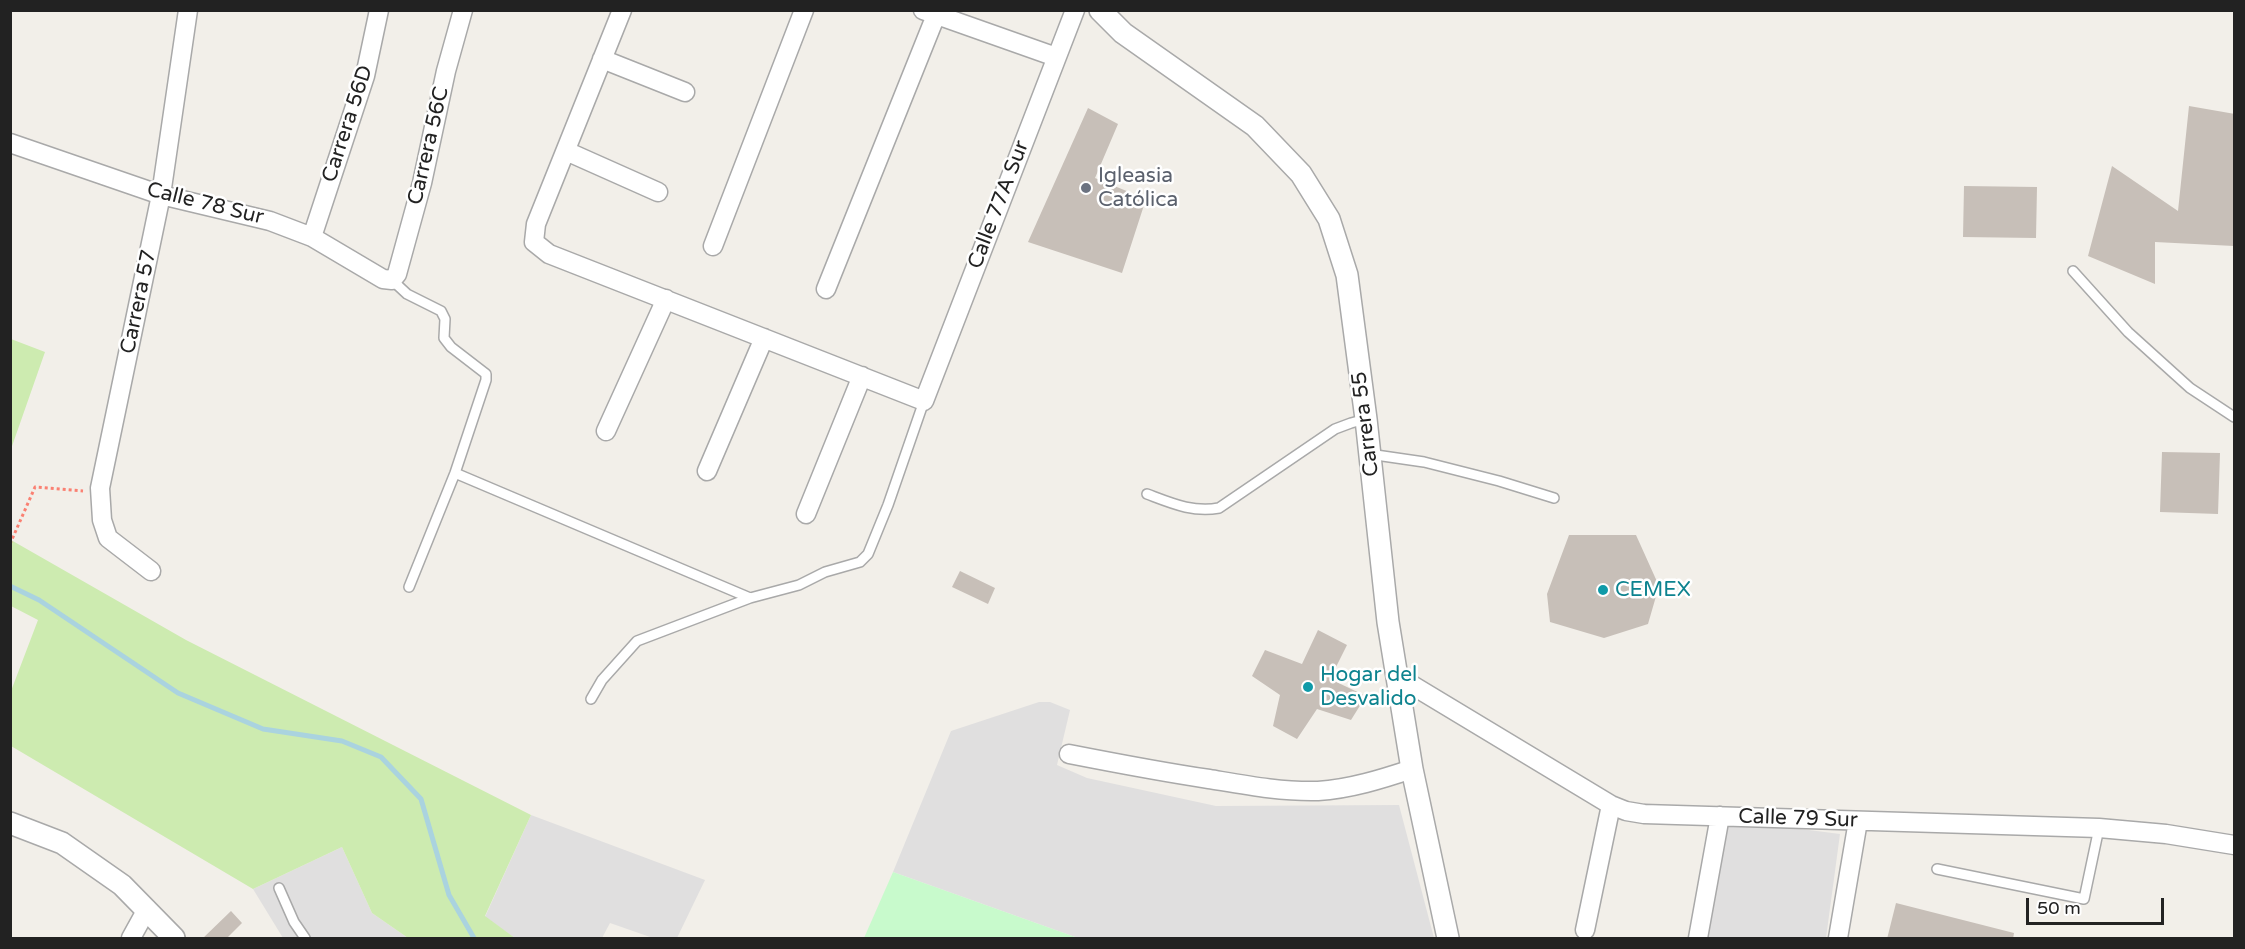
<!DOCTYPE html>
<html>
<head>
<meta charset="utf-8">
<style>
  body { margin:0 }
  #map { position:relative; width:2245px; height:949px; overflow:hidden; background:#f2efe9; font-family:"Varela Round",sans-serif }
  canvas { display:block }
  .frame { position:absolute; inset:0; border:12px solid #222; pointer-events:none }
  .scale { position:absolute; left:2026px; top:898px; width:138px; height:27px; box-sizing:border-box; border:3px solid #222; border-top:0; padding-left:8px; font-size:18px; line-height:21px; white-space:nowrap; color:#222; -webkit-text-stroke:4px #fff; paint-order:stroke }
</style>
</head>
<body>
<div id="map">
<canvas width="2245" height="949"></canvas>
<div class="frame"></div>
<div class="scale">50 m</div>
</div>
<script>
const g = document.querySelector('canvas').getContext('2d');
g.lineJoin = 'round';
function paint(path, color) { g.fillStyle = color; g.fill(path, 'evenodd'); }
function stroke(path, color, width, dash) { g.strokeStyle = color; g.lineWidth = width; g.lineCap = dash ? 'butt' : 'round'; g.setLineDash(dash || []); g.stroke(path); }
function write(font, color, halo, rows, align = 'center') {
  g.font = font + ' "Varela Round",sans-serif'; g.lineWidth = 5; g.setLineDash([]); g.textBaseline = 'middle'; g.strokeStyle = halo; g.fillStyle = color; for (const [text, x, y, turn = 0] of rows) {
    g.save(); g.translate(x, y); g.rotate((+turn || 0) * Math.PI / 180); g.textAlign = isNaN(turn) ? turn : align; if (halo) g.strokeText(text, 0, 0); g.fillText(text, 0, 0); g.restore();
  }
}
paint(new Path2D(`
  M1039,702h11l20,8 -13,55 30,13 129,28 183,-1 35,133h-356l-185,-66 58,-141z
  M531,815l174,65 -28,58h-24l-43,-15 -8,15h-87l-30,-21z
  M1723,819l117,15 -14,104h-118z
  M342,847l30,66 36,25h-125l-30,-49z`), '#e0dfdf');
paint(new Path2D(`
  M11,339l34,13 -34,97 -1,-110z
  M11,540l175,100 345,175 -46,101 30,22h-107l-36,-25 -30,-66 -89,42 -242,-143v-55l27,-71 -27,-14z`), '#cdebb0');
paint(new Path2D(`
  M893,872l185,66h-214z`), '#c8facc');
stroke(new Path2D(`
  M10,586l29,14 139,93 85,36 79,12 39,16 40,42 28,96 25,43`), '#aad3df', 5);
paint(new Path2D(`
  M2189,106l46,8 -1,132 -79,-4v42l-67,-28 24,-90 66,45z
  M1088,108l30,16 -23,54 51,21 -24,74 -94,-31z
  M1964,186l73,1 -1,51 -73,-1z
  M2162,452l58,1 -2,61 -58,-2z
  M1569,535h67l23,51 -11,38 -44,14 -54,-16 -3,-28z
  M960,571l35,17 -7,16 -36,-17z
  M1318,630l29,15 -17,34 36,17 -15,24 -34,-11 -20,30 -24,-13 7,-31 -28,-19 13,-26 37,14z
  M1896,903l118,30 -1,6h-126z
  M231,911l11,12 -16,16h-24z`), '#c7bfb8');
const service = new Path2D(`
  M2073,271l55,61 62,56 44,29
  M392,280l15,14 34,17 4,8 -1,19 7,9 35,27v6l-31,93 -46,114
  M1369,454l55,8 75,19 55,17
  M455,473l295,125
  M1147,494c24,9 46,19 72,14l116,-79 16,-6 15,-4
  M591,699l11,-19 -11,19 11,-19 35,-39 113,-43 49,-13 26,-13 35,-10 8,-8 20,-49 36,-104
  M1937,869l147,30 15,-71
  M279,888l15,34 11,16`);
const minor = new Path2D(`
  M622,10l-86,214 -2,18 15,12 375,147 151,-391
  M923,10l133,47
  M602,59l83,33
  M10,143l151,52 109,26 42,16 71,42 9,1 5,-6 25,-91 24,-112 17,-61
  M566,151l92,41
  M312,237l53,-161 14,-66
  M713,246l91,-236
  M826,289l110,-274
  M606,431l60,-132
  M707,471l57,-133
  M806,514l56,-138
  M151,571l-43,-33 -6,-18 -2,-32 61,-293 27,-185
  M1397,676l214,129 15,6 18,3 455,14 67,6 68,11
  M1069,754c46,9 93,18 140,25 36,6 72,13 109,12 32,-2 64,-12 94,-22
  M1585,930l26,-125
  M131,938l16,-29
  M1698,938l22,-122
  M1838,938l20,-117`);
const tertiary = new Path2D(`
  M1100,10l23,23 132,93 46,48 28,45 18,56 19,144 22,203 24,147 36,169
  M10,823l52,20 60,42 52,53`);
stroke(service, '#a9a9a9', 12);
stroke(minor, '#a9a9a9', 21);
stroke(tertiary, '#a9a9a9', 24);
stroke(new Path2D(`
  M10,544l25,-57 48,4`), '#fa8072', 3, [3, 3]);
stroke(service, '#fff', 9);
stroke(minor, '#fff', 18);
stroke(tertiary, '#fff', 21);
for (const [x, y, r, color] of [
  [1086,188,6,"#6b7280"],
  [1603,590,6,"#0f9aa8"],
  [1308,687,6,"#0f9aa8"]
]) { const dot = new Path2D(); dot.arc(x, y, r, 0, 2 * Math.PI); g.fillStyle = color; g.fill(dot); stroke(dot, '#fff', 2); }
write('21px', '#222', '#fff', [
  ["Carrera 56D",348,124,-72],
  ["Carrera 56C",429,146,-77],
  ["Calle 78 Sur",205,204,14],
  ["Calle 77A Sur",999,205,-69],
  ["Carrera 57",139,302,-78],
  ["Carrera 55",1366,424,-97],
  ["Calle 79 Sur",1798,819,2]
]);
write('21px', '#5b616d', '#fff', [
  ["Igleasia",1098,176],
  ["Católica",1098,200]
], 'left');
write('21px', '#0d838f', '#fff', [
  ["CEMEX",1615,590],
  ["Hogar del",1320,675],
  ["Desvalido",1320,699]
], 'left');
</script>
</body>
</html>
